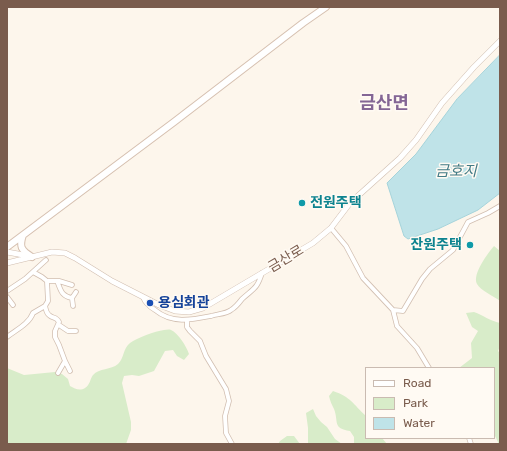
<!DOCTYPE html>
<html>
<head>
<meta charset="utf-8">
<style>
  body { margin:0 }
  #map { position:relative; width:507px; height:451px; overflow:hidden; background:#fdf6ec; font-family:Rubik,sans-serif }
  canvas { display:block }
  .frame { position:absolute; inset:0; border:8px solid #7a5c4d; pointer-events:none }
  .legend { position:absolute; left:365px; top:367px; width:130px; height:72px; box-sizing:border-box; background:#fffaf3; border:1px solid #cabbb1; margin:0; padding:5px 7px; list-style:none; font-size:12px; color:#7a5c4d }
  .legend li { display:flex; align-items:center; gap:8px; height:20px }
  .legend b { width:20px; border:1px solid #cabbb1 }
</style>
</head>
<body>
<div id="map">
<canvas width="507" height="451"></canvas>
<div class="frame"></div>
<ul class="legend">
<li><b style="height:5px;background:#fff"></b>Road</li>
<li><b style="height:11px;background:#d8ecc9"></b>Park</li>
<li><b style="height:11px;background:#bfe3e8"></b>Water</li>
</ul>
</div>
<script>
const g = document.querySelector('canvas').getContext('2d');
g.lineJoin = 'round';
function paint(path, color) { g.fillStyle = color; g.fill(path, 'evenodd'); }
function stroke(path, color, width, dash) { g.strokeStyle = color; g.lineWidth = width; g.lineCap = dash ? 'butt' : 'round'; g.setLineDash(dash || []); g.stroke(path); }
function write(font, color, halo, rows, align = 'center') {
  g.font = font + ' Rubik,"Noto Sans KR",sans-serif'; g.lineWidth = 3; g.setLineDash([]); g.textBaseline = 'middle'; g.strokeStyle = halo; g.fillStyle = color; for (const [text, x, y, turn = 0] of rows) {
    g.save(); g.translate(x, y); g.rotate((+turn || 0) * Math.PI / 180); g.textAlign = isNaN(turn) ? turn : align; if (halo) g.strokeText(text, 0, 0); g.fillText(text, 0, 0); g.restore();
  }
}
paint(new Path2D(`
  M494,246l6,5v50c-5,-4 -20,-11 -23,-17 -5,-10 11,-31 17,-38z
  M474,312c9,3 16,9 26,11v23l-2,5 2,2v91h-2v-2l-4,-8v-66h-35l13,-10 -1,-15 7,-12 -6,-4 -6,-14z
  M164,330c2,0 5,-1 7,0 7,3 16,17 18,24l-5,6 -7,-4 -4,-6 -8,1 -11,20 -15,5 -7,-1 -8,1 -2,7 9,39v8l-5,14h-119v-76l17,7 31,-3 7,2 6,5 2,7c5,3 10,5 15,2 5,-3 5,-9 8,-13 6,-7 18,-5 25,-11 6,-5 5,-16 12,-21 7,-5 25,-12 34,-13z
  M333,391c18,6 20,13 33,25v22h16l5,6h-33v-7l-4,-6c-18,-3 -11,-9 -16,-22 -2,-4 -4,-8 -5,-13z
  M313,409l3,7 5,6 6,5 8,12 7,5h-34v-16l-2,-15z
  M287,436h7l6,8h-22l2,-3z`), '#d8ecc9');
const water = new Path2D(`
  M500,55v138l-22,17 -40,19 -30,10 -4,-3 -17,-53 29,-29 41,-55z`);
paint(water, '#bfe3e8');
stroke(water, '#a5d3da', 1);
const minor = new Path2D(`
  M331,228l15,18 17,32 30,32 10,1 19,-32 8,-10 23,-19 15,-28 20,-9 12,-7
  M47,281h12l13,4
  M57,281c4,9 4,15 15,17l4,-6
  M7,291l18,-12 21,-19
  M7,297l6,8
  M143,297c2,6 7,10 12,13 17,14 36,10 56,6 6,-2 15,-2 20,-6 5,-3 8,-7 11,-11 12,-11 15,-10 20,-26
  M72,298l1,8
  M45,306c1,3 1,7 4,9 4,4 7,1 10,7l-4,9v6l4,8 6,16 -7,12
  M393,310l4,16 20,22 12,20
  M187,320v7l3,4 10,10 6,15 20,33 3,12 -4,15 1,17 6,11
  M59,325l9,6h8
  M7,337c9,-7 22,-13 26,-24l12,-7 3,-5 -1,-20 -5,-4 -9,-5
  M65,361l5,10
  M469,438l2,6`);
const tertiary = new Path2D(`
  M7,252l22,4
  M7,263l45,-11 13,1 10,5 37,23 47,24 16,6 14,1 14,-4 110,-65 18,-15 19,-25 50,-45 16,-18 26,-37 32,-36 26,-26`);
const secondary = new Path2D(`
  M23,235c-4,12 -2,15 9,22
  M7,247l167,-125 129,-99 23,-16`);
stroke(minor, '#d1beb0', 5.5);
stroke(tertiary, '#d1beb0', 6);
stroke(secondary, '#d6c0b0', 8);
stroke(minor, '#fff', 4);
stroke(tertiary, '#fff', 5);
stroke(secondary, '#fff', 6);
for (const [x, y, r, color] of [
  [302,203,4,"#0f9aa8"],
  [470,245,4,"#0f9aa8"],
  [150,303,4,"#1a4fb4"]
]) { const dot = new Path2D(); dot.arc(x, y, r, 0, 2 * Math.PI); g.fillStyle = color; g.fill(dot); stroke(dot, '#fffaf3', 1.5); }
write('bold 14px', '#0d838f', '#fffaf3', [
  ["전원주택",310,203],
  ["잔원주택",462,245,"right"]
], 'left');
write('14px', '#7a5c4d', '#fffaf3', [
  ["금산로",286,259,-31]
]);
write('bold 14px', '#164399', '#fffaf3', [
  ["용심회관",158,303]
], 'left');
write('italic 15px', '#437c86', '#fffaf3', [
  ["금호지",456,172]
]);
write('bold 18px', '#846695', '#fffaf3', [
  ["금산면",384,104]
]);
</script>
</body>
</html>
